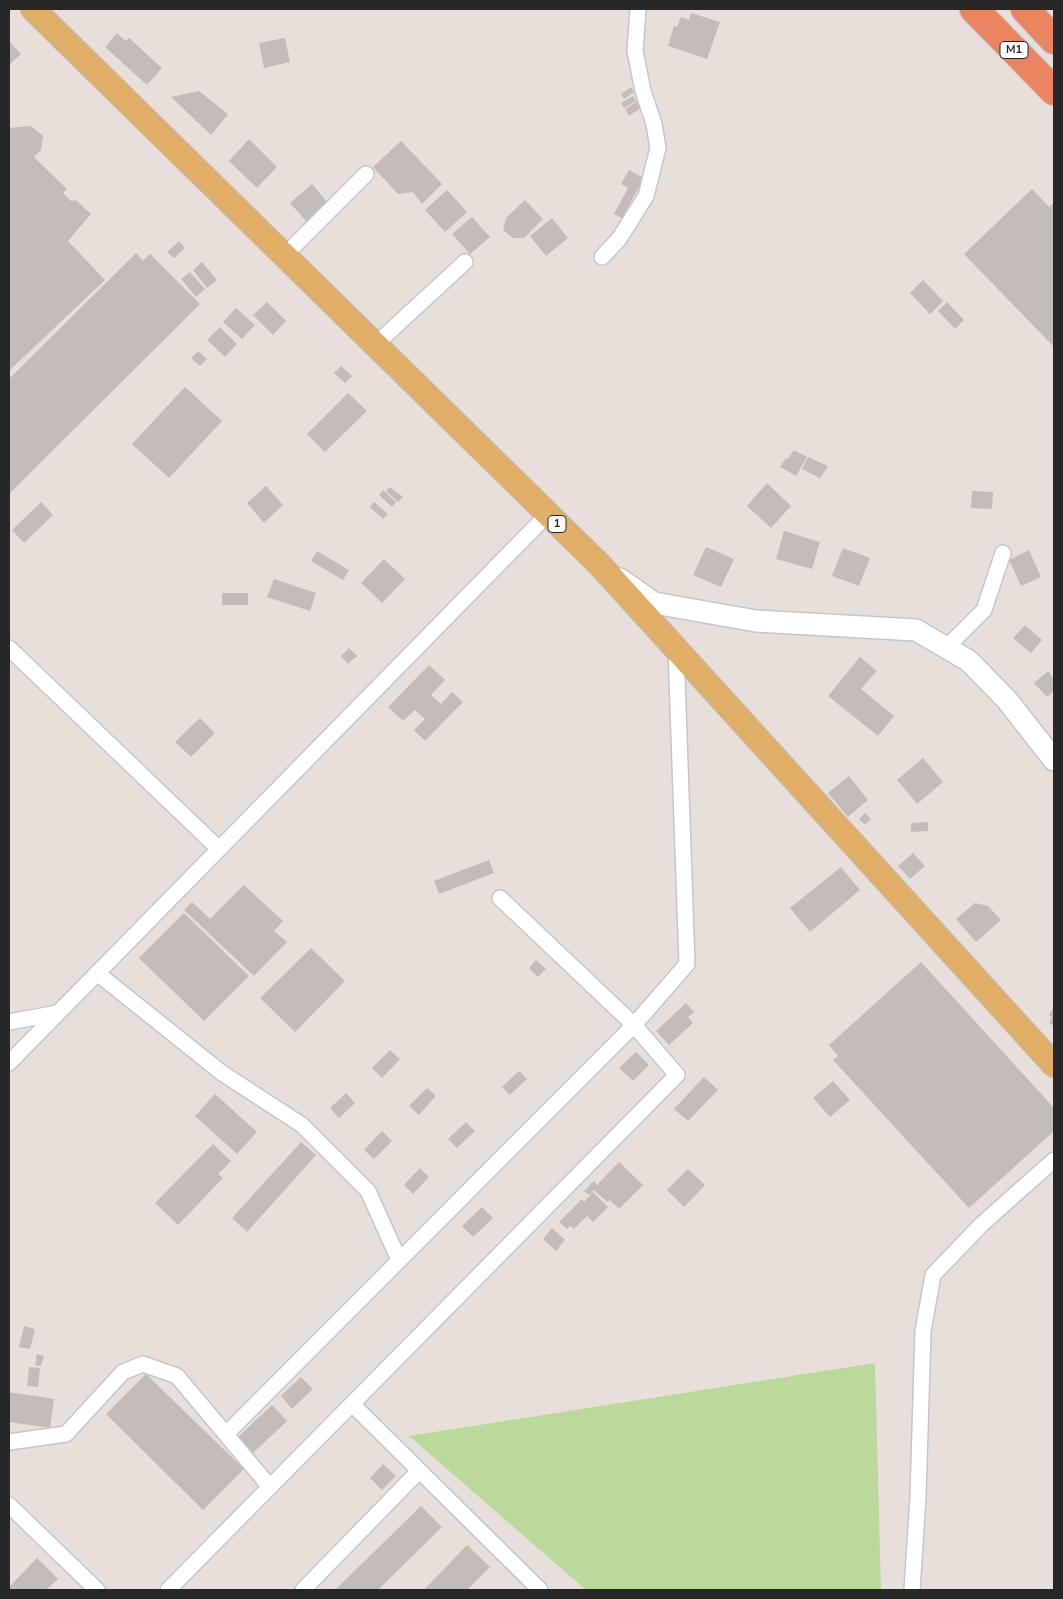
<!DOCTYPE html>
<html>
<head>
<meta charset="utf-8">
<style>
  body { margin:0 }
  #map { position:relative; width:1063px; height:1599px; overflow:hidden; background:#e8dfda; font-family:"Nunito Sans",sans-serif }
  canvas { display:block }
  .frame { position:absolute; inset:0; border:10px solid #272727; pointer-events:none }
</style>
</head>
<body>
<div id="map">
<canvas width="1063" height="1599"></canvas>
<div class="frame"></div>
</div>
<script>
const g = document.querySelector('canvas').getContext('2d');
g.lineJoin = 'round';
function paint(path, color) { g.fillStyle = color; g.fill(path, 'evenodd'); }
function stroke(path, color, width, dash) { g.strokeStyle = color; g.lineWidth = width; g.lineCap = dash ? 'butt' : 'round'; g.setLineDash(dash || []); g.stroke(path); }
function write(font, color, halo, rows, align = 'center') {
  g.font = font + ' "Nunito Sans",sans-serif'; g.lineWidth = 4.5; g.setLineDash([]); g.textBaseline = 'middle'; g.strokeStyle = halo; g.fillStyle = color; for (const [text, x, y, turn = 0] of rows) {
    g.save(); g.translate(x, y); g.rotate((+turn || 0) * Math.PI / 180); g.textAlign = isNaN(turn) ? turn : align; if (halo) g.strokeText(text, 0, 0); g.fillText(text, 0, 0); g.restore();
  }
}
paint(new Path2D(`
  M875,1363l6,227h-295l-177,-154z`), '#bbd99b');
paint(new Path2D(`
  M691,13l29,9 -13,37 -39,-13 6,-20 3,1 4,-10 8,3z
  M117,33l9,8 3,-3 33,30 -15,17 -42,-38z
  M285,38l5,24 -26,6 -5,-25z
  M9,41l12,13 -11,10 -1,-2z
  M631,87l3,5 -10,7 -3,-5z
  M199,91l29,23 -17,21 -40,-38z
  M633,96l3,5 -12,7 -3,-5z
  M638,101l4,6 -13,9 -4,-7z
  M31,126l12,10 -2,14 -7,7 33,32 -4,4 8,8 5,-1 15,14 -23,27 37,39 -96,91v-243z
  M249,139l28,28 -20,21 -28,-27z
  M401,141l41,43 -20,20 -9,-12 -15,2 -25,-27z
  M629,170l15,8 -22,40 -8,-4 14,-26 -7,-4z
  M312,184l16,19 -21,19 -17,-19z
  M1032,189l17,18 5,-5v145l-90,-93z
  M447,190l20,22 -22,20 -20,-22z
  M525,200l18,19 -19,19h-11l-10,-8 3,-12z
  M472,217l18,20 -20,17 -18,-20z
  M552,218l16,20 -22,18 -16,-20z
  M179,241l6,7 -11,10 -7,-6z
  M136,253l7,8 7,-7 50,50 -191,190v-115z
  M202,262l15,18 -10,8 -14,-18z
  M190,272l15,17 -9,8 -15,-18z
  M923,280l20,21 -13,13 -20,-21z
  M267,302l19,19 -13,14 -20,-20z
  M947,302l17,18 -9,9 -17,-18z
  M236,308l19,17 -13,14 -19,-17z
  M220,327l17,17 -12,13 -18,-17z
  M198,351l9,8 -7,7 -9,-8z
  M341,366l11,10 -7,7 -11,-10z
  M185,387l37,34 -53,57 -37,-34z
  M348,393l19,18 -42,41 -18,-18z
  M794,450l13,7 -11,19 -16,-9 6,-9 2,1z
  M808,457l20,9 -8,12 -18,-9z
  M767,483l24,23 -20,22 -24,-22z
  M266,486l17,19 -19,18 -17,-20z
  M390,487l13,10 -5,5 -12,-11z
  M383,490l13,12 -4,5 -13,-12z
  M972,491l21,1 -1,17 -21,-1z
  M41,502l12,13 -29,28 -12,-13z
  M374,502l14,12 -5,5 -13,-12z
  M784,531l36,11 -8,27 -36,-10z
  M706,547l28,12 -13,28 -28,-12z
  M843,548l27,10 -11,28 -27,-10z
  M1029,550l12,27 -20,9 -12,-26z
  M317,551l32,19 -6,10 -32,-19z
  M384,559l21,20 -23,24 -21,-20z
  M274,579l42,14 -6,18 -43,-14z
  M222,593h26v12h-26z
  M1025,625l17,15 -11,13 -18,-15z
  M349,648l8,8 -9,8 -7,-8z
  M860,657l17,14 -16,18 33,27 -16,20 -50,-40z
  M429,665l16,15 -14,15 10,9 11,-12 11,10 -38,39 -11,-11 11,-11 -10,-9 -12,11 -15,-14z
  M1048,671l6,8v12l-7,6 -13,-14z
  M200,718l15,15 -24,24 -16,-15z
  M923,758l20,24 -26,22 -20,-24z
  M849,776l19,24 -20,17 -20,-24z
  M865,813l6,6 -6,6 -6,-6z
  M928,822v9l-17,1v-9z
  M913,853l12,13 -15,13 -12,-13z
  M489,860l5,13 -55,21 -5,-13z
  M841,867l19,23 -50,42 -20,-24z
  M244,885l39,36 -9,10 13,11 -33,34 -70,-66 8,-8 18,17z
  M975,903l13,3 13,14 -25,22 -20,-23z
  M184,913l65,63 -45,45 -65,-63z
  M311,948l34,33 -50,51 -35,-34z
  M536,960l10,9 -8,8 -9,-9z
  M921,962l133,146v23l-85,77 -136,-148 5,-4 -9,-11z
  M686,1003l8,9 -6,5 5,6 -24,22 -13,-14z
  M1054,1005v21l-5,-3 3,-6 -3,-1z
  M390,1050l10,9 -18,19 -10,-10z
  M636,1052l13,13 -16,16 -14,-13z
  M519,1071l8,8 -17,16 -8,-8z
  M704,1077l14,13 -30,31 -14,-12z
  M833,1081l17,19 -20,17 -17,-19z
  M427,1088l9,8 -17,19 -10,-9z
  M346,1093l9,10 -16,15 -9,-10z
  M215,1094l42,38 -20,22 -42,-38z
  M466,1122l9,9 -18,17 -9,-9z
  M382,1131l10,10 -18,18 -10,-9z
  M301,1142l15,13 -69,77 -15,-14z
  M213,1144l18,17 -13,13 5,4 -45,47 -23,-22z
  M619,1162l24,23 -24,24 -9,-9 -3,2 -13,-12 -5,5 -5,-4 10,-10 3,4z
  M420,1168l9,9 -16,17 -9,-9z
  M688,1169l17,16 -21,22 -17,-17z
  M593,1192l15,15 -15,15 -6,-6 -13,13 -4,-3 -3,3 -8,-7 23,-23 2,3z
  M482,1207l11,11 -20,19 -11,-11z
  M552,1228l13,12 -9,11 -13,-12z
  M24,1326l11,3 -5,20 -11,-2z
  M37,1354l7,2 -3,10 -6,-1z
  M29,1367l11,1 -2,19 -11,-1z
  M146,1374l98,95 -41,41 -97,-96z
  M301,1377l12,12 -21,20 -11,-13z
  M9,1392l45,7 -4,29 -41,-6z
  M272,1405l15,16 -34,32 -15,-16z
  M383,1464l13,12 -14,14 -12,-12z
  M421,1506l21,21 -64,63h-43z
  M467,1545l23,22 -23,23h-43z
  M37,1558l21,21 -12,11h-37v-3z`), '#c3bcb9');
const street = new Path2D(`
  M284,256l82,-82
  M602,257l17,-18 27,-43 12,-48 -4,-24 -11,-33 -8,-40 3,-42
  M375,345l90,-83
  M9,648l210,201
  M946,648l38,-38 19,-57
  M97,973l125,100 80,52 66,66 31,69
  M9,1022l49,-9
  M9,1063l539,-549
  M352,1404l188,186
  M226,1434l408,-409 -134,-127
  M9,1442l57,-8 57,-62 20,-8 34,12 93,111
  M9,1505l88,85
  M168,1590l509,-515 -43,-50 53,-61 -11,-315
  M303,1590l116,-119
  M912,1590l6,-93 5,-166 10,-56 49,-51 72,-64`);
const secondary = new Path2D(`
  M620,579l34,24 102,18 160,9 53,31 38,39 47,60`);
const primary = new Path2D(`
  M33,9l566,555 455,501`);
const highway = new Path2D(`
  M974,9l80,82
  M1025,9l29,31`);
stroke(street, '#c2c7cf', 18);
stroke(secondary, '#c2c7cf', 24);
stroke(primary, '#bebebe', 26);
stroke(highway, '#bebebe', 30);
stroke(street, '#fff', 15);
stroke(secondary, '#fff', 21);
stroke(primary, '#e0ae67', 24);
stroke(highway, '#eb8561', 28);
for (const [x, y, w] of [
  [1014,50,28],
  [557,524,18]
]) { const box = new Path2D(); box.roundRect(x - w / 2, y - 8.5, w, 17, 4); g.fillStyle = '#fff'; g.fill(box); stroke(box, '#272727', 1); }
write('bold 11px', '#272727', null, [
  ["M1",1014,50],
  ["1",557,524]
]);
</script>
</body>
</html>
